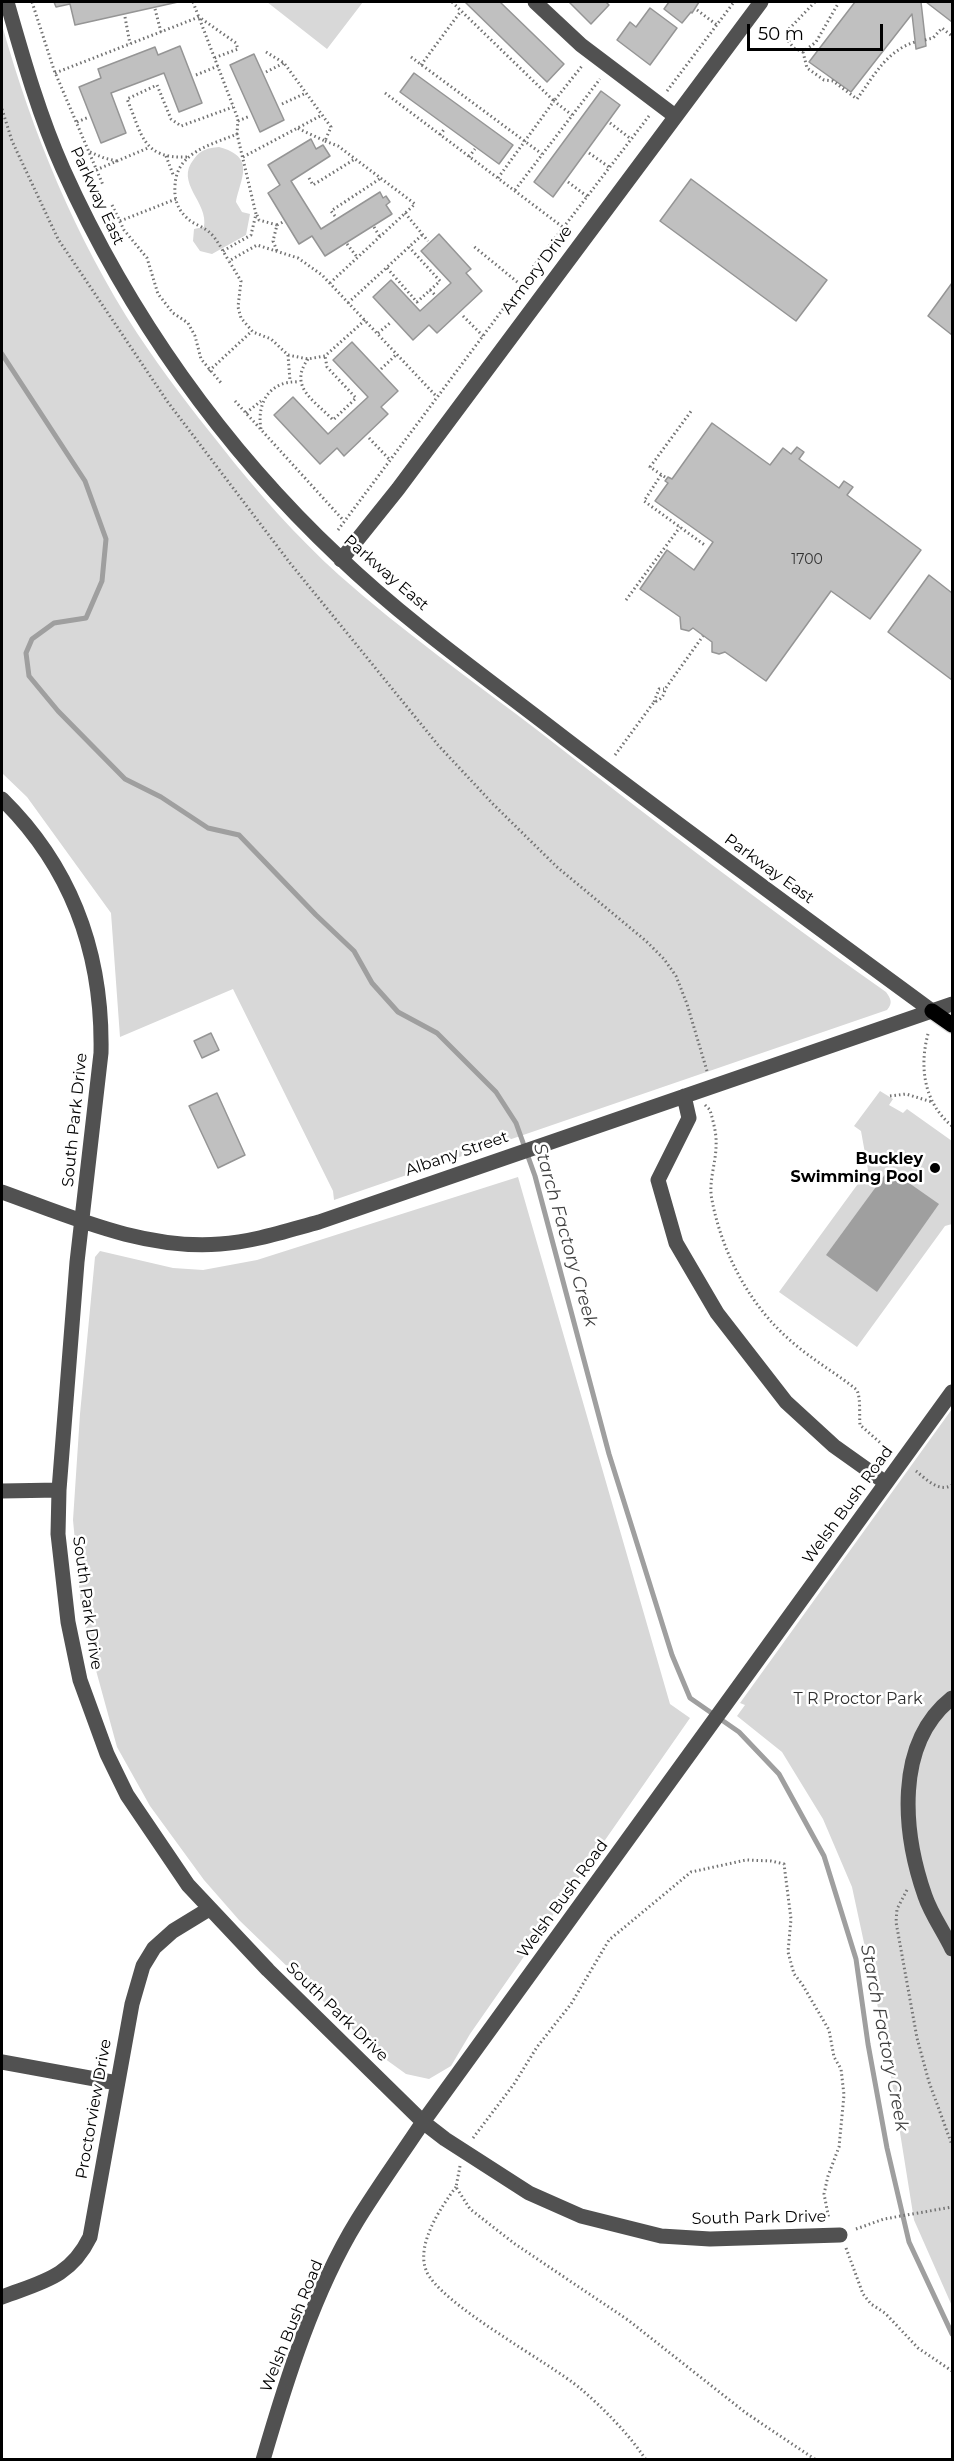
<!DOCTYPE html>
<html>
<head>
<meta charset="utf-8">
<style>
  body { margin:0 }
  #map { position:relative; width:954px; height:2461px; overflow:hidden; background:#fff; font-family:Montserrat,sans-serif }
  canvas { display:block }
  .frame { position:absolute; inset:0; border:3px solid #000; pointer-events:none }
  .scale { position:absolute; left:747px; top:24px; width:136px; height:27px; box-sizing:border-box; border:3px solid #000; border-top:0; padding-left:8px; font-size:18px; line-height:21px; white-space:nowrap; color:#000; -webkit-text-stroke:4px #fff; paint-order:stroke }
</style>
</head>
<body>
<div id="map">
<canvas width="954" height="2461"></canvas>
<div class="frame"></div>
<div class="scale">50 m</div>
</div>
<script>
const g = document.querySelector('canvas').getContext('2d');
g.lineJoin = 'round';
function paint(path, color) { g.fillStyle = color; g.fill(path, 'evenodd'); }
function stroke(path, color, width, dash) { g.strokeStyle = color; g.lineWidth = width; g.lineCap = dash ? 'butt' : 'round'; g.setLineDash(dash || []); g.stroke(path); }
function write(font, color, halo, rows, align = 'center') {
  g.font = font + ' Montserrat,sans-serif'; g.lineWidth = 5; g.setLineDash([]); g.textBaseline = 'middle'; g.strokeStyle = halo; g.fillStyle = color; for (const [text, x, y, turn = 0] of rows) {
    g.save(); g.translate(x, y); g.rotate((+turn || 0) * Math.PI / 180); g.textAlign = isNaN(turn) ? turn : align; if (halo) g.strokeText(text, 0, 0); g.fillText(text, 0, 0); g.restore();
  }
}
paint(new Path2D(`
  M267,2h96l-36,47z
  M2,25c30,107 74,214 135,308 26,39 54,76 84,113 36,46 75,90 118,129 64,57 134,106 202,158 113,88 227,176 345,259 5,7 7,11 1,18l-553,190 -1,-9 -100,-202 -113,48 -9,-124 -84,-116 -25,-24z
  M219,147c37,10 22,30 17,55l6,10 8,2 -4,21 -34,19 -12,-3 -7,-10 1,-12 10,-2c5,-25 -30,-44 -10,-68 6,-9 14,-11 25,-12z
  M880,1091l13,8 -4,6 14,8 4,-4 45,32v83l-7,2 -88,121 -78,-55 89,-122 -7,-39 -7,-5z
  M518,1177l152,527 20,14 -220,316 -19,32 -22,13 -23,-5 -29,-21 -138,-133 -35,-40 -54,-74 -33,-59 -23,-84 -13,-56 -8,-87 7,-106 15,-157 5,-6 73,17 30,2 54,-10z
  M952,1409v897l-38,-86 -28,-175 -34,-158 -29,-68 -41,-67 -45,-36 8,-11 -5,-2z`), '#d8d8d8');
paint(new Path2D(`
  M889,1169l50,35 -62,88 -51,-37z`), '#9f9f9f');
stroke(new Path2D(`
  M2,354l83,127 21,58 -4,42 -16,37 -32,5 -22,16 -6,14 3,23 29,35 67,68 36,18 47,31 31,7 77,80 38,36 18,32 26,29 39,21 59,59 20,31 19,53 74,278 63,201 18,43 49,34 40,42 45,82 32,103 12,85 19,104 22,94 43,92`), '#9f9f9f', 5);
const building = new Path2D(`
  M54,2h124l-103,23 -5,-21 -14,3z
  M465,2h35l64,62 -17,18z
  M569,2h37l3,3 -18,19z
  M669,2h30l-7,11 -1,-1 -9,11 -18,-14z
  M855,2h66l5,44 -10,3 -4,-35 -61,78 -42,-30z
  M926,2h26v20z
  M650,8l27,20 -27,37 -33,-25 13,-18 6,5z
  M180,46l22,57 -23,9 -15,-39 -53,20 15,40 -25,10 -22,-56 22,-9 -3,-9 57,-22 3,8z
  M254,54l30,66 -24,12 -30,-67z
  M414,73l99,72 -14,19 -99,-72z
  M601,91l19,14 -67,92 -19,-15z
  M311,139l5,10 7,-4 7,11 -39,25 30,48 59,-37 3,6 3,-2 4,6 -4,3 6,9 -67,42 -13,-20 -13,8 -31,-51 12,-8 -12,-20z
  M691,179l136,101 -31,41 -136,-100z
  M439,234l32,35 -5,4 16,18 -45,42 -8,-8 -16,15 -40,-43 18,-17 29,31 31,-28 -30,-32z
  M952,283v52l-24,-19z
  M352,342l46,49 -17,16 7,7 -44,42 -7,-8 -17,16 -46,-49 19,-18 35,37 40,-37 -35,-37z
  M712,423l58,42 13,-17 8,6 6,-7 7,5 -5,7 40,29 5,-7 9,6 -6,8 74,55 -51,69 -39,-28 -65,90 -41,-29 -6,2 -7,-2v-10l-19,-14 -4,3 -8,-2 -1,-12 -40,-28 27,-39 27,20 19,-28 -58,-41 13,-18 -3,-2 3,-4 4,2z
  M929,575l23,18v87l-64,-48z
  M211,1033l8,17 -17,8 -8,-17z
  M217,1093l28,62 -27,13 -29,-62z`);
paint(building, '#c0c0c0');
stroke(building, '#959595', 1.5);
const major = new Path2D(`
  M932,1011l20,14`);
stroke(major, '#dbdbdb', 18);
stroke(new Path2D(`
  M32,2l22,68 49,115
  M193,2l45,117 -1,15
  M452,2l102,99 28,-35
  M815,2l-27,28 1,12 5,6 9,4 13,-10 23,-40
  M155,9l6,23
  M697,10l20,15
  M125,17l5,27
  M925,40l8,-2 9,-10 10,8
  M266,52l18,11 47,64 -6,14 -28,-13
  M803,52l4,16 17,12 9,1 24,18c17,-23 29,-48 58,-57
  M411,57l131,97
  M421,65l40,-54
  M266,72l18,-9
  M55,73l144,-56 37,26 2,6 -24,9
  M196,75l22,-9
  M667,91l67,-89
  M385,93l179,135
  M282,104l24,-11
  M2,109l10,32 46,98 109,162 123,162 148,182 55,59 64,63 89,74 18,18 12,17 11,28 20,67
  M238,121l12,-5
  M77,122l12,-5
  M610,123l21,16
  M440,135l5,-7
  M325,141l13,5 77,58 -85,79
  M90,152l14,6 13,3
  M589,153l20,14
  M166,156l8,21
  M187,157c-45,2 -45,-23 -60,-58l30,-14 14,34 10,7 52,-19
  M243,157l79,-42
  M469,157l6,-8
  M96,170l52,-22
  M309,178l4,7 42,-26
  M498,178l56,-77 18,14
  M568,182l20,15
  M515,190l85,-111
  M112,205l12,25 23,28 11,36 15,19 15,10 7,13 6,23 21,25
  M405,213l23,28
  M257,215l2,5 18,5 -4,16 4,10
  M335,216l-4,-5 50,-33
  M120,221l56,-22
  M277,225l6,-3
  M374,227l6,10
  M347,244l10,13
  M223,251l28,-16 5,-21 -19,-80c-26,11 -61,18 -62,52 -1,11 2,22 10,30 7,8 15,9 23,15 9,7 15,21 21,30
  M533,267l116,-151
  M387,268l30,34 23,-21 -31,-34
  M430,290l5,5
  M348,303l74,-68
  M463,316l20,20
  M365,320l-40,36 -17,3 -20,-4 -17,-16 -18,-7 -12,-14 -3,-11 3,-26 -12,-20 28,-16 41,13 24,17 115,122
  M378,333l12,-10
  M288,355l2,26
  M308,359c-20,28 6,41 25,61l23,-22 -29,-31 -2,-11
  M381,369l16,-15
  M209,371l43,-40
  M235,401l109,120
  M246,413l15,-12
  M261,429c-5,-27 10,-49 38,-47
  M369,438l21,22
  M661,475l-17,26 62,45
  M665,477l-15,-10 42,-57
  M338,530l183,-245 -49,-40
  M626,600l54,-73
  M654,702l5,-13h5
  M615,755l39,-53c7,-2 10,-6 11,-13l38,-53
  M928,1034c-9,33 -4,69 24,92
  M890,1096l16,-2 26,8
  M705,1105l5,5c3,11 7,24 6,36 0,17 -8,37 -4,54 10,53 38,106 79,141 20,18 45,32 66,49 4,10 2,24 3,35l31,27
  M916,1471c10,8 23,22 36,14
  M907,1890l-10,19 -1,13 21,116 12,44 23,63
  M473,2138l41,-54 23,-37 34,-43 38,-64 82,-68 55,-12 25,1 13,3 7,55 -3,33 6,22 8,10 27,46 5,27 7,12 3,26 -5,52 -11,29 -4,18 5,25
  M460,2166l-4,21 14,22 45,35 113,76 118,93 70,47
  M456,2187c-15,20 -40,57 -30,83 12,33 123,92 155,119 23,20 48,45 65,71
  M856,2229l28,-10 68,-12
  M846,2248l17,46 8,10 14,9 33,35 34,23`), '#737373', 3, [1.5, 3]);
stroke(new Path2D(`
  M7,2c16,56 32,113 56,167 65,145 160,279 276,388 69,66 149,122 225,181 122,93 245,183 368,273
  M535,2l46,43 94,71
  M341,560l57,-71 363,-487
  M2,799c71,70 101,155 99,254l-24,209 -18,228 -1,44 10,88 12,58 27,74 20,41 61,90 80,85 155,152 22,17 84,54 52,23 80,20 49,3 130,-4
  M684,1096l5,22 -31,62 18,63 41,70 69,89 48,44 52,37
  M2,1192c70,25 142,58 218,52 33,-2 66,-13 99,-22l633,-218
  M2,1491l57,-1
  M952,1698c-58,46 -49,135 -27,198 6,18 19,36 27,53
  M2,2062l115,21
  M2,2297c39,-15 68,-19 88,-60l42,-233 11,-38 11,-18 19,-17 36,-22
  M263,2460c23,-79 51,-169 94,-239 21,-34 44,-66 66,-99l529,-730`), '#515151', 15);
stroke(major, '#000', 15);
for (const [x, y, r, color] of [
  [935,1168,6,"#000"]
]) { const dot = new Path2D(); dot.arc(x, y, r, 0, 2 * Math.PI); g.fillStyle = color; g.fill(dot); stroke(dot, '#fff', 2); }
write('14px', '#303030', null, [
  ["1700",807,560]
]);
write('16px', '#000', '#fff', [
  ["Parkway East",97,196,65],
  ["Armory Drive",537,270,-53],
  ["Parkway East",386,573,41],
  ["Parkway East",769,869,36],
  ["South Park Drive",75,1120,-84],
  ["Albany Street",457,1154,-19],
  ["Welsh Bush Road",848,1505,-54],
  ["South Park Drive",87,1603,82],
  ["Welsh Bush Road",563,1899,-54],
  ["South Park Drive",337,2012,44],
  ["Proctorview Drive",94,2109,-80],
  ["South Park Drive",759,2218,-1],
  ["Welsh Bush Road",292,2326,-68]
]);
write('bold 16px', '#000', '#fff', [
  ["Buckley",923,1159],
  ["Swimming Pool",923,1177]
], 'right');
write('16px', '#2f2f2f', '#fff', [
  ["T R Proctor Park",858,1699]
]);
write('italic 18px', '#404040', '#fff', [
  ["Starch Factory Creek",565,1235,74],
  ["Starch Factory Creek",884,2038,79]
]);
</script>
</body>
</html>
